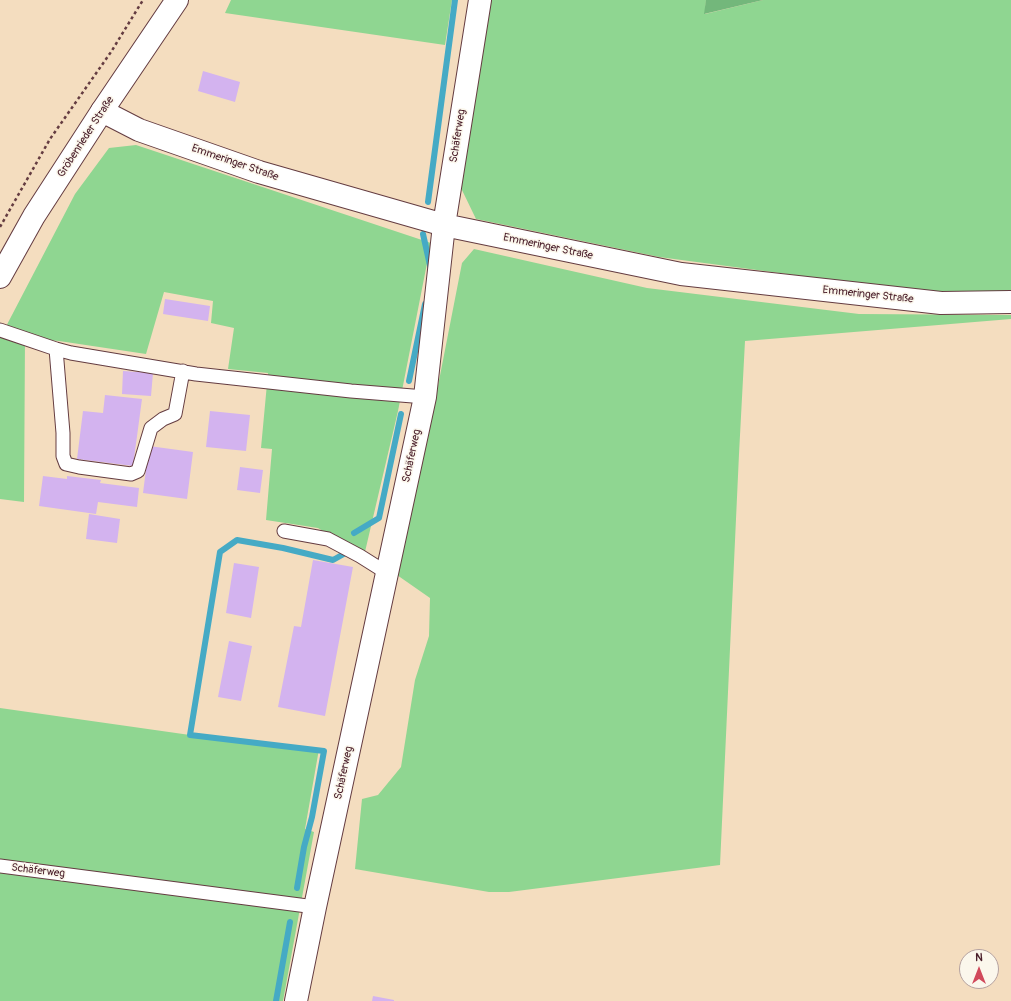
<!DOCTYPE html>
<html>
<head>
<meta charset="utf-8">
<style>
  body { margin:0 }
  #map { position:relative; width:1011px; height:1001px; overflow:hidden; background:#f4ddbf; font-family:Pangolin,sans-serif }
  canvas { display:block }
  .north { position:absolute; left:959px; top:949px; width:40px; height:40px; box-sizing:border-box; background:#fbf7ec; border:1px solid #b4a19f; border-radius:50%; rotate:0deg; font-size:11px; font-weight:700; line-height:16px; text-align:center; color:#4a1f2b }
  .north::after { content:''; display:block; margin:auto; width:14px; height:18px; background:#d1495b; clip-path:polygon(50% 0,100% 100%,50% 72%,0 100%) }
</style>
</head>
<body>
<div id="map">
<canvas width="1011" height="1001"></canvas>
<div class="north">N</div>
</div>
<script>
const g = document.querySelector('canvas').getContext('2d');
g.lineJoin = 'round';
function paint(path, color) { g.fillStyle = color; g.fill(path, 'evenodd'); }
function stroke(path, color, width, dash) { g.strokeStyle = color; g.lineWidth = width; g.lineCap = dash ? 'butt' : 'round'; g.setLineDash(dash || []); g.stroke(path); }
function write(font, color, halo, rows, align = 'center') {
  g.font = font + ' Pangolin,sans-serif'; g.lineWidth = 3; g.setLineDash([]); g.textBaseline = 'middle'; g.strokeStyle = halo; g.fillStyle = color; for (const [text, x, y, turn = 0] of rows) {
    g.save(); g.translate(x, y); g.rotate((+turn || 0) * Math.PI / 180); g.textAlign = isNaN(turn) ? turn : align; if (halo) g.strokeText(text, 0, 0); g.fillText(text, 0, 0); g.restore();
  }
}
paint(new Path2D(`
  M231,0h221l-7,45 -220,-32z
  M486,0h220l-1,14 58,-14h248v291l-81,2 -271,-36 -183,-38 -15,-31z
  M136,145l295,98 -33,168 -34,145 -46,-28 -52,-8 6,-71 -11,-1 7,-75 -40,-4 6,-41 -23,-5 2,-22 -49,-9 -18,62 -87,-13 -34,-3 -1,164 -24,-3v-161l75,-144 34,-46z
  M474,249l173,39 212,26 152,1v4l-266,22 -6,113 -19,411 -211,27h-20l-134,-23 7,-70 16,-4 23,-28 14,-87 14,-44 1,-38 -33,-23 39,-179 26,-133z
  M0,708l190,27 129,14 -14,80 9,3 -31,169h-283z`), '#8fd691');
paint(new Path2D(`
  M706,0h57l-59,14z`), '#73b77b');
stroke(new Path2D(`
  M428,202l27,-202
  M423,234l8,36
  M409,381l16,-77
  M354,533l25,-15 22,-104
  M297,888l7,-41 8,-30 12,-66 -134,-16 30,-183 17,-12 46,8 50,12 16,-9
  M276,1001l14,-79`), '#45aac5', 6);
paint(new Path2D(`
  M203,71l37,11 -5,20 -37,-11z
  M165,299l45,7 -2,15 -45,-7z
  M123,371l30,2 -2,23 -29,-2z
  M105,395l37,4 -9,67 -56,-7 6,-48 20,2z
  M210,411l40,4 -4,36 -40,-4z
  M149,446l44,6 -6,47 -44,-6z
  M240,467l23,3 -3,23 -23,-3z
  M43,476l24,3v-3l34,4 -1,3 39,5 -2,19 -39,-5 -2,12 -57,-8z
  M89,514l31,5 -3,24 -31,-4z
  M313,560l40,7 -28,149 -47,-9 16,-81 7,1z
  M234,563l25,4 -8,51 -25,-5z
  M229,641l23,5 -11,55 -23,-4z
  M373,996l21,4v1h-22z`), '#d3b3ef');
const lane = new Path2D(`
  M0,330l56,19 15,4 125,21 155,17 74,6
  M56,349l7,84v23l3,8 13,3 52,7 7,-3 13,-43 12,-9 12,-5 8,-43
  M284,531l44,8 32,17 27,17
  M0,866l315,41`);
const street = new Path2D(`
  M102,111l37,19 120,42 185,53 237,49 260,29 70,-1
  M296,1001l19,-94 110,-510 19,-172 36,-225`);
const secondary = new Path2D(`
  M0,277l34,-61 68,-105 75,-111`);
stroke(lane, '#643c41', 15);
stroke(street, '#643c41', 24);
stroke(secondary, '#643c41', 24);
stroke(new Path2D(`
  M0,227l50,-88 61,-87 32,-52`), '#643c41', 2.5, [3, 3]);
stroke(lane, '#fff', 13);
stroke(street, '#fff', 22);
stroke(secondary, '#fff', 22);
write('11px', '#4a1f2b', '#fbf7ec', [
  ["Schäferweg",458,136,-81],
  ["Gröbenrieder Straße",86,137,-57],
  ["Emmeringer Straße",235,163,19],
  ["Emmeringer Straße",548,247,12],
  ["Emmeringer Straße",868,295,6],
  ["Schäferweg",412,456,-78],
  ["Schäferweg",344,773,-78],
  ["Schäferweg",38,871,7]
]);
</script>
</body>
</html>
